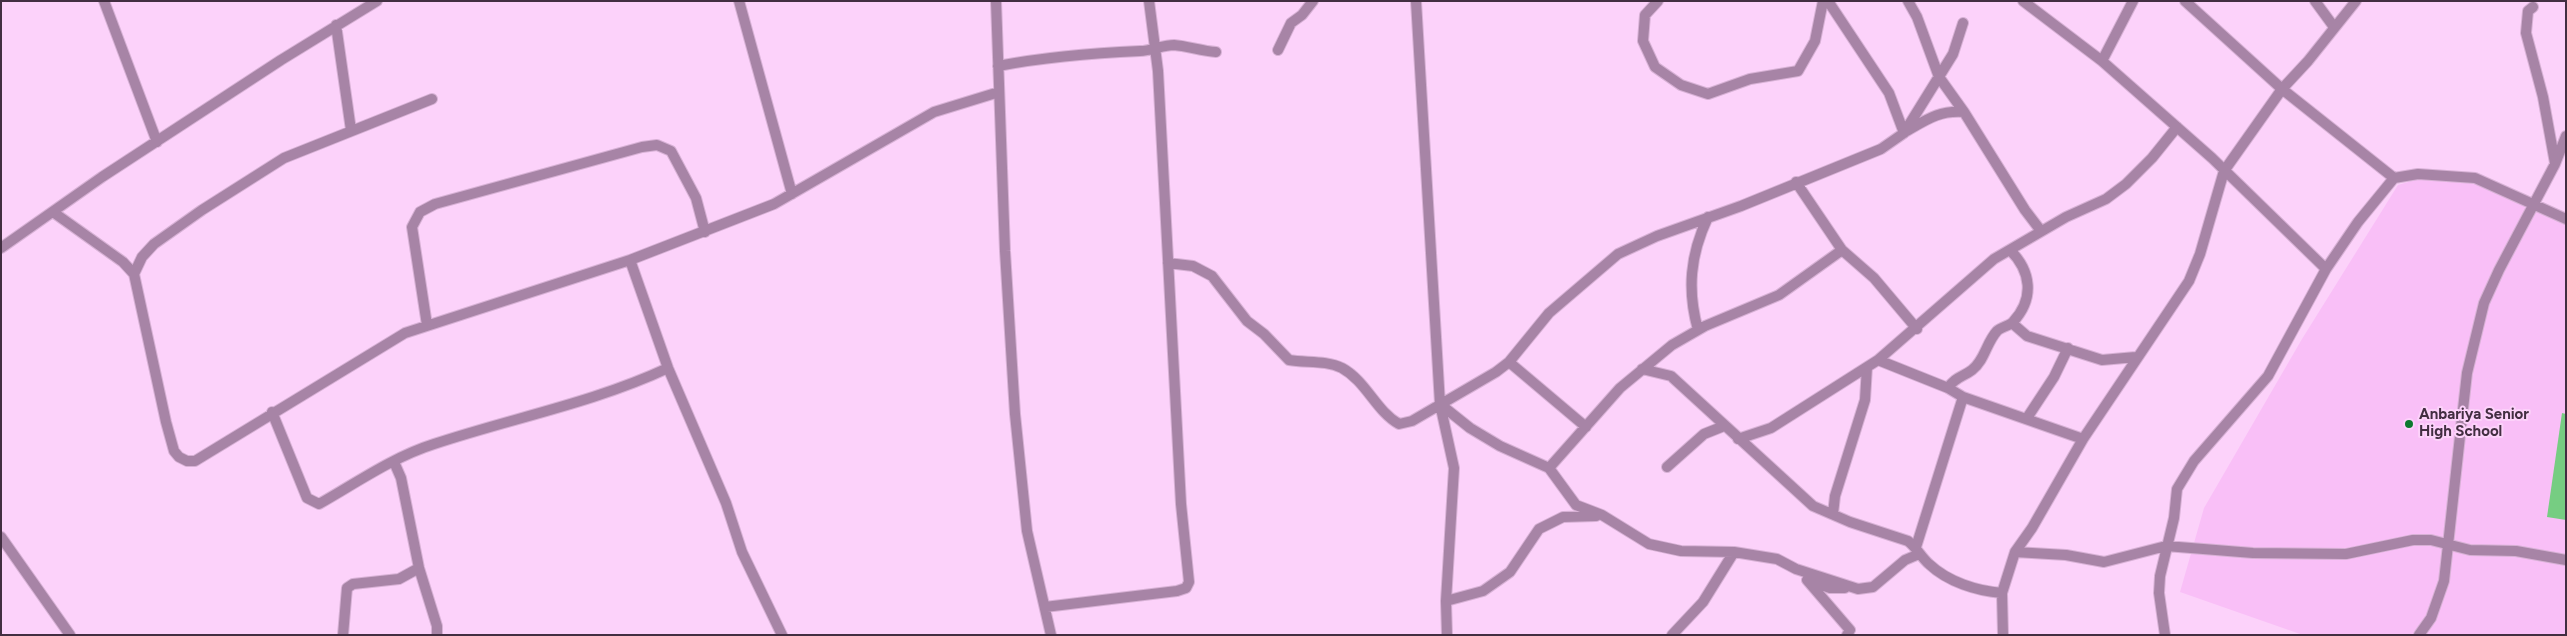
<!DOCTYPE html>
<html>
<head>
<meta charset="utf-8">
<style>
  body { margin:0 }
  #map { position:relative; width:2567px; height:636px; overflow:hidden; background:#fcd2fa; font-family:Figtree,sans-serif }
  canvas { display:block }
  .frame { position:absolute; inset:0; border:2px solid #422e41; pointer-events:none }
</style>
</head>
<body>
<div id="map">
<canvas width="2567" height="636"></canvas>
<div class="frame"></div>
</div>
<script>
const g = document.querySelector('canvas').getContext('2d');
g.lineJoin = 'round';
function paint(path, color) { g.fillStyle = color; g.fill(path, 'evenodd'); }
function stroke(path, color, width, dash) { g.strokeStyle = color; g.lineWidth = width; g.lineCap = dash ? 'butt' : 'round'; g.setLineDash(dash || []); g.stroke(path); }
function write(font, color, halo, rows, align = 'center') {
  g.font = font + ' Figtree,sans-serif'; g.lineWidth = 4; g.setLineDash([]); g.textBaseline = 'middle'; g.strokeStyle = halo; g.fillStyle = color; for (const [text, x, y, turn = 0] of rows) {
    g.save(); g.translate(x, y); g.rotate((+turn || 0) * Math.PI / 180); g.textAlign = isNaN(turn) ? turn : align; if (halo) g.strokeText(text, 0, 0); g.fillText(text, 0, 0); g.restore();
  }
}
paint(new Path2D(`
  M2422,178l55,4 89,39v414h-263l-123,-43 24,-84 98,-169 96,-154z`), '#f9bff7');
paint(new Path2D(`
  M2562,413l4,1v106l-19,-3z`), '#76cd82');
const minor = new Path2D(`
  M104,1l53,141
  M739,1l53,193
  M996,1l9,250 10,163 12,117 24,104
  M1416,1l24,403 14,64 -8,133 1,34
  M1658,1l-13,14 -2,26 12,26 26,18 27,9 42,-15 48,-8 17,-30 8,-40
  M1908,1l9,16 22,60 25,35 61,98 16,21
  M2023,1l79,60 110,97 114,111
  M2185,1l97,88 112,89 24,-4 57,4 91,41
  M2315,1l19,26
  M2533,7l-5,4 -2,22 17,64 12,66
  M336,25l15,105
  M1278,50l13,-27 11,-8 11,-14
  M2102,61l31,-60
  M998,66c47,-9 94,-13 142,-15 11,0 23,-6 34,-6 13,1 28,6 42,7
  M1905,132c21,-12 34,-22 59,-20
  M1904,133l49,-79 10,-31
  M1796,182l46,68 32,28 43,51
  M53,212l70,50 11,12 32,148 8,29 5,6 8,4h8l210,-128 225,-73 144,-56 160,-92 65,-20
  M1,248l101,-71 179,-117 96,-59
  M630,260l38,108 58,135 16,49 40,83
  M1168,263l25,3 19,10 35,45 17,13 25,26c17,3 37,0 53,8 24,13 34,43 57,56l13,-3 84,-49 13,-10 40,-49 69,-59 39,-18 84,-30 140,-57 23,-16 -15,-40 -61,-92
  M134,274l8,-17 12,-13 48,-34 82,-52 148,-59
  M2012,323l15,13 75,24 34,-3
  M427,325l-15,-98 8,-15 15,-8 207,-57 15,-2 14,6 25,47 9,34
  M1698,330c-11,-40 -8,-75 10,-113
  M1878,360l70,28 15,9 120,42
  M1509,362l77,65
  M1642,369l29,7 142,130 37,16 58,19c9,7 13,16 21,23 19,18 48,27 73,29
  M1948,388c7,-11 15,-11 24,-18 13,-10 14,-27 25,-39 4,-4 12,-5 16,-9 22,-24 18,-51 -3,-72
  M1440,404l30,24 30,18 49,22 27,37 26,10 47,29 32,7 53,1 43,7 19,10 62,20 15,-2 32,-27 14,-6
  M272,412l35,86 12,6c37,-21 74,-47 115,-60 78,-26 159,-41 234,-76
  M2027,418l27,-41 14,-29
  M1738,439l33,-11 107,-68 116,-101 72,-42 40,-18 20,-15 26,-26 25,-31
  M394,462l7,16 18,90 18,58v9
  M1667,467l37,-33 20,-8
  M1549,468l71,-80 52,-43 33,-19 74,-31 63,-45
  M1833,514l2,-18 30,-96 2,-33
  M1,537l69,98
  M1916,547l47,-150
  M2015,552l51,3 38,7 62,-16 87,7 93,1 67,-14h18l39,10 46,1 50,9
  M1845,588h-15l-23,-8 43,50 -3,5
  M1446,601l37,-10 27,-19 29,-43 24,-12 33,-1
  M1045,607l132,-16 9,-3 3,-6 -8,-78 -23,-433 -9,-70
  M343,635l4,-47 6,-4 46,-5 20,-11
  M1672,635l31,-33 31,-50
  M2003,635l-1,-42 13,-41 17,-24 51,-89 106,-158 11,-27 24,-83 58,-82 26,-28 48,-60
  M2165,635l-6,-42 1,-17 14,-58 3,-29 17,-28 74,-85 58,-107 32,-47 36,-44
  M2419,635l12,-17 13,-37 23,-208 17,-70 15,-33 56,-106 11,-28`);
stroke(minor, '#d7b1d5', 12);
stroke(minor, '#a784a6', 10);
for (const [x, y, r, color] of [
  [2409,424,5,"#0c792e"]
]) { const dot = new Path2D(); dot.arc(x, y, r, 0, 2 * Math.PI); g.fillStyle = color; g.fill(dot); stroke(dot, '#fcd2fa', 2); }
write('bold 15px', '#422e41', '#fcd2fa', [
  ["Anbariya Senior",2419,415],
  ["High School",2419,432]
], 'left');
</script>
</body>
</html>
